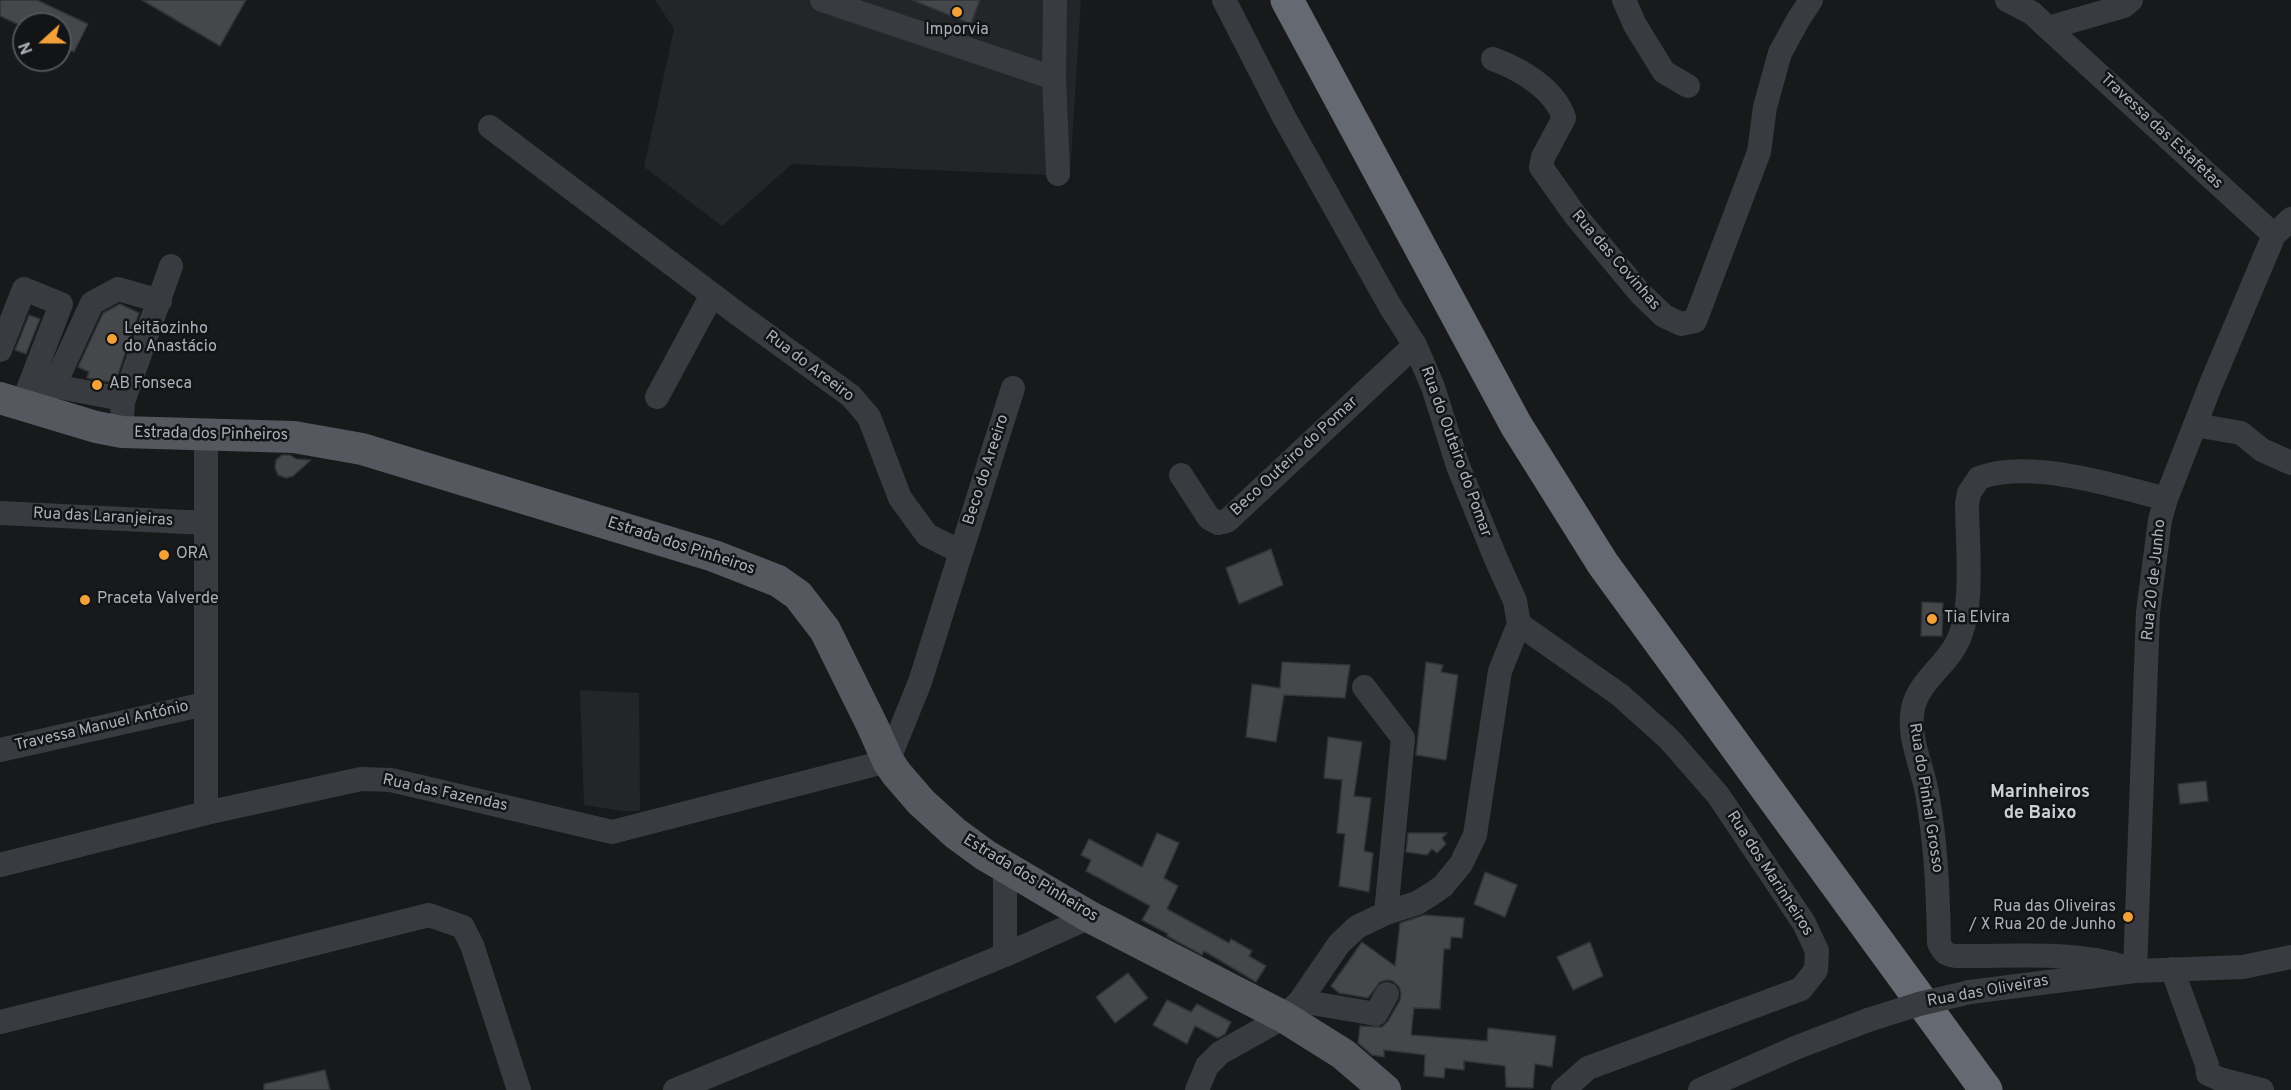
<!DOCTYPE html>
<html>
<head>
<meta charset="utf-8">
<style>
  body { margin:0 }
  #map { position:relative; width:2291px; height:1090px; overflow:hidden; background:#18191b; font-family:Overpass,sans-serif }
  canvas { display:block }
  .north { position:absolute; left:12px; top:12px; width:60px; height:60px; box-sizing:border-box; background:#131416; border:2px solid #505358; border-radius:50%; rotate:249deg; font-size:16px; font-weight:700; line-height:24px; text-align:center; color:#abb1ba }
  .north::after { content:''; display:block; margin:auto; width:21px; height:27px; background:#f4a237; clip-path:polygon(50% 0,100% 100%,50% 72%,0 100%) }
</style>
</head>
<body>
<div id="map">
<canvas width="2291" height="1090"></canvas>
<div class="north">N</div>
</div>
<script>
const g = document.querySelector('canvas').getContext('2d');
g.lineJoin = 'round';
function paint(path, color) { g.fillStyle = color; g.fill(path, 'evenodd'); }
function stroke(path, color, width, dash) { g.strokeStyle = color; g.lineWidth = width; g.lineCap = dash ? 'butt' : 'round'; g.setLineDash(dash || []); g.stroke(path); }
function write(font, color, halo, rows, align = 'center') {
  g.font = font + ' Overpass,sans-serif'; g.lineWidth = 5; g.setLineDash([]); g.textBaseline = 'middle'; g.strokeStyle = halo; g.fillStyle = color; for (const [text, x, y, turn = 0] of rows) {
    g.save(); g.translate(x, y); g.rotate((+turn || 0) * Math.PI / 180); g.textAlign = isNaN(turn) ? turn : align; if (halo) g.strokeText(text, 0, 0); g.fillText(text, 0, 0); g.restore();
  }
}
paint(new Path2D(`
  M655,0h426l-11,176 -278,-12 -70,62 -78,-59 30,-138z
  M580,690l59,3 1,118h-17l-39,-6z`), '#242528');
const building = new Path2D(`
  M0,0h37l51,24 -14,28 -14,-7v-21h-43l-17,-8z
  M142,0h104l-26,46z
  M912,0h68l-9,24z
  M120,304l19,9 -24,70 -28,-5 2,-6 -11,-5 25,-54z
  M29,315l11,4 -14,35 -11,-4z
  M282,455h8l6,4 15,1 -18,16 -7,2 -8,-3 -3,-7 1,-8z
  M1271,549l12,36 -44,19 -13,-36z
  M1922,602l21,1 -1,33h-21z
  M1282,662l68,3 -5,33 -61,-3 -8,47 -30,-5 6,-53 28,4z
  M1426,662l17,3 -2,7 17,3 -12,85 -30,-5z
  M1328,737l34,5 -8,54 17,2 -7,53 9,2 -4,39 -30,-6 6,-52 -8,-1 5,-53 -18,-2z
  M2206,781l2,20 -28,3 -2,-20z
  M1157,833l22,10 -15,35 14,8 -11,23 62,34 2,-4 21,12 -3,5 17,10 -10,16 -52,-31 -2,4 -35,-19 1,-2 -26,-14 8,-14 -64,-35 5,-11 -10,-5 8,-16 53,28z
  M1408,833h39l-5,5 4,6 -9,9 -5,-4 -5,6 -21,-3z
  M1485,872l32,13 -12,32 -31,-13z
  M1424,915l40,3 -2,20 -11,-1 -1,12h-6l-4,60 -26,-1 -3,27 76,6 1,-13 68,8 -4,31 -17,-3 -2,24 -27,-1 -1,-21 -41,-5v9l-19,-2 -1,10 -20,-2 1,-21 -41,-5v7l-12,-2 -14,-12 2,-17 22,1 6,-6 12,-21 1,-7 -2,-6 -6,-6 -6,-1 -7,2 -12,16 -29,-5 -8,-7 31,-44 33,24 5,-43z
  M1590,942l13,34 -30,14 -16,-33z
  M1128,973l20,25 -33,25 -19,-26z
  M1167,1000l24,12 6,-8 34,18 -6,12 -7,4 -23,-12 -8,18 -34,-19z
  M325,1070l5,20h-66v-6z`);
paint(building, '#45474b');
stroke(building, '#323337', 1.5);
stroke(new Path2D(`
  M822,0l232,78
  M1055,0l-1,78 4,96
  M1624,0l11,25 29,47 24,14
  M2007,0l25,13 16,15 76,-22 7,-6
  M2048,28l226,207
  M1493,59c27,10 62,30 71,59l-21,39 -2,10 34,48 66,79 23,22 17,8 14,-3 64,-169 6,-45 15,-54 18,-33 13,-20
  M0,350l24,-61 37,15 -39,101
  M54,386l38,-83 26,-14 42,12
  M42,397l12,-11 63,12 6,4 -1,16
  M657,397l55,-102
  M123,402l48,-136
  M2195,425l46,8 21,17 29,13
  M1181,475l28,43 9,5 9,-2 188,-176
  M0,513l206,10
  M961,552l52,-164
  M1519,624l101,71 49,44 49,56 86,128 13,28 -1,19 -15,19 -213,79 -25,22
  M1364,687l39,51 -17,175
  M0,750l205,-46
  M206,813v-378
  M0,865l206,-52 155,-34 30,1 221,52 276,-71 32,-79 41,-130 -34,-17 -27,-37 -31,-81 -18,-21 -113,-82 -248,-187
  M1005,955v-88
  M2172,969l35,96 1,9 12,5 42,11
  M2135,971c-53,-22 -122,-14 -179,-15 -10,-1 -13,-4 -17,-13 -1,-52 -3,-100 -12,-150 -5,-28 -20,-57 -14,-85 5,-24 29,-40 41,-60 22,-34 13,-103 13,-144l2,-11 10,-15c51,-19 135,7 187,21
  M2135,971l13,-359 12,-92 6,-21 45,-115 63,-149 17,-16
  M1970,992l165,-21 108,-4 48,-10
  M1300,1001l76,13 11,-20
  M0,1022l429,-107 34,12 9,18 47,145
  M675,1090l330,-135 85,-38
  M1197,1090l10,-24 13,-13 64,-36 16,-16 39,-57 18,-17 29,-14 31,-10 13,-8 13,-9 18,-22 14,-29 25,-164 19,-47 -4,-23 -19,-42 -38,-93 -25,-79 -18,-42 -25,-39 -106,-189 -60,-117
  M1700,1090l95,-42 73,-28`), '#393b40', 24);
stroke(new Path2D(`
  M0,398l96,29 26,5 172,5 68,12 352,107 64,25 20,14 27,35 48,97 15,34 8,12 25,29 34,31 30,22 105,62 194,100 59,37 42,36`), '#55585f', 32);
stroke(new Path2D(`
  M1287,0l229,425 87,139 383,526`), '#656971', 33);
stroke(new Path2D(`
  M1868,1020l51,-16 51,-12`), '#393b40', 24);
for (const [x, y, r, color] of [
  [957,12,6,"#f4a237"],
  [112,339,6,"#f4a237"],
  [97,385,6,"#f4a237"],
  [164,555,6,"#f4a237"],
  [85,600,6,"#f4a237"],
  [1932,619,6,"#f4a237"],
  [2128,917,6,"#f4a237"]
]) { const dot = new Path2D(); dot.arc(x, y, r, 0, 2 * Math.PI); g.fillStyle = color; g.fill(dot); stroke(dot, '#131416', 2); }
write('16px', '#abb1ba', '#131416', [
  ["Imporvia",957,31,"center"],
  ["Leitãozinho",124,330],
  ["do Anastácio",124,348],
  ["AB Fonseca",109,385],
  ["ORA",176,555],
  ["Praceta Valverde",97,600],
  ["Tia Elvira",1944,619],
  ["Rua das Oliveiras",2116,908,"right"],
  ["/ X Rua 20 de Junho",2116,926,"right"]
], 'left');
write('16px', '#abb1ba', '#131416', [
  ["Travessa das Estafetas",2161,132,43],
  ["Rua das Covinhas",1615,261,49],
  ["Rua do Areeiro",809,367,37],
  ["Estrada dos Pinheiros",211,435,1],
  ["Rua do Outeiro do Pomar",1455,452,70],
  ["Beco Outeiro do Pomar",1295,457,-43],
  ["Beco do Areeiro",987,470,-72],
  ["Rua das Laranjeiras",103,518,3],
  ["Estrada dos Pinheiros",681,547,18],
  ["Rua 20 de Junho",2155,580,-84],
  ["Travessa Manuel António",102,727,-13],
  ["Rua das Fazendas",445,794,12],
  ["Rua do Pinhal Grosso",1925,798,81],
  ["Rua dos Marinheiros",1769,874,57],
  ["Estrada dos Pinheiros",1030,879,31],
  ["Rua das Oliveiras",1988,992,-10]
]);
write('bold 18px', '#ccd0d6', '#131416', [
  ["Marinheiros",2040,793],
  ["de Baixo",2040,814]
]);
</script>
</body>
</html>
